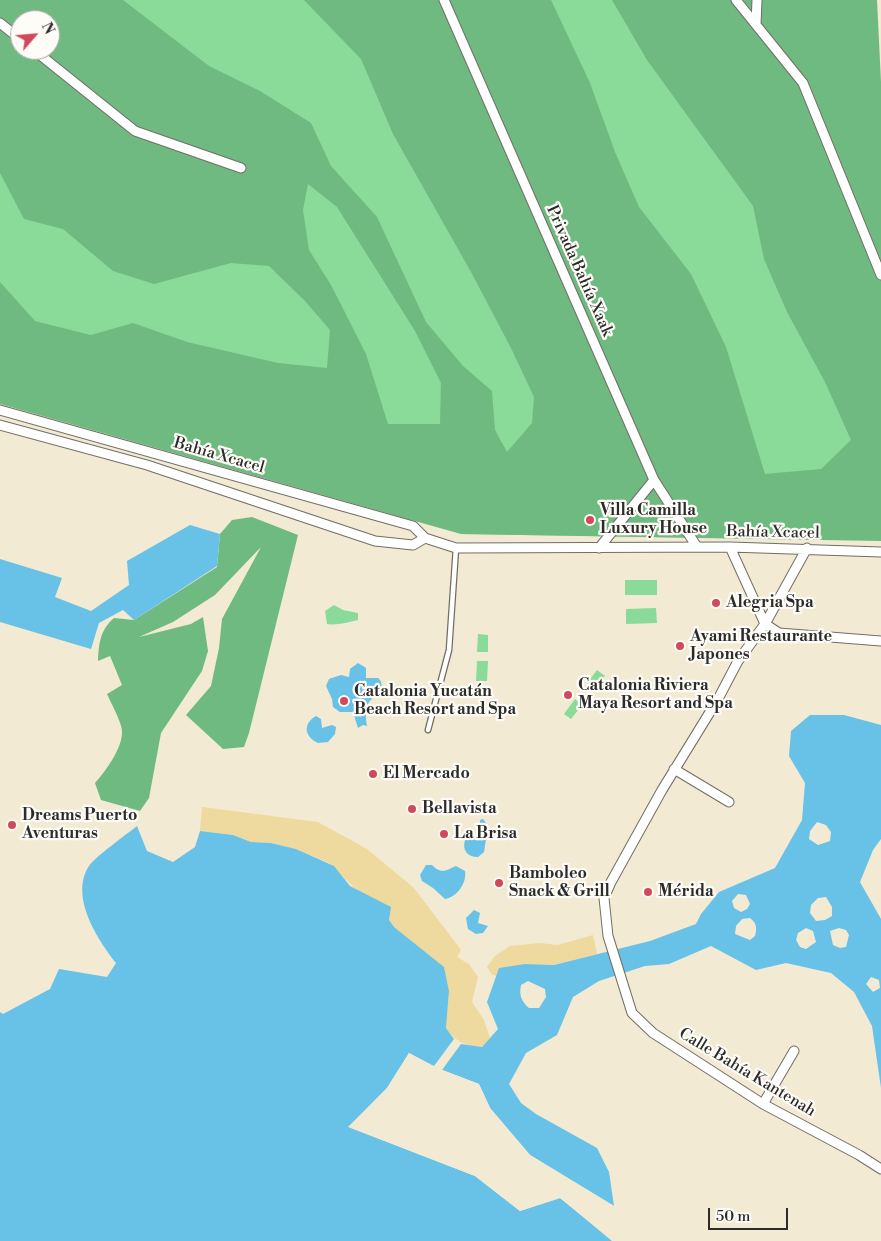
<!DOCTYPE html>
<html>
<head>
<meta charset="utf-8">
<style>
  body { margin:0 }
  #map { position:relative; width:881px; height:1241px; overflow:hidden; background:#f2ead3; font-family:"Libre Bodoni",serif }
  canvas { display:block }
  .north { position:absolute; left:10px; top:10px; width:50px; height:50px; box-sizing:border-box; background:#fdfcf7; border:1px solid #a9a8a5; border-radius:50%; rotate:63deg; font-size:14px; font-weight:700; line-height:20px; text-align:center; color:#2b2b2b }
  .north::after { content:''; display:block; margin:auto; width:18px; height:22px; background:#d1495b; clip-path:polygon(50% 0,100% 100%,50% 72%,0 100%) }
  .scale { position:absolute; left:708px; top:1208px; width:80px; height:22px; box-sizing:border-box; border:2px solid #2b2b2b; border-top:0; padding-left:6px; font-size:15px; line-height:18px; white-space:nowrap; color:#2b2b2b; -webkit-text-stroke:4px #fdfcf7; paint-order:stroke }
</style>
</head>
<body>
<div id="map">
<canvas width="881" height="1241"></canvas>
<div class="north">N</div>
<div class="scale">50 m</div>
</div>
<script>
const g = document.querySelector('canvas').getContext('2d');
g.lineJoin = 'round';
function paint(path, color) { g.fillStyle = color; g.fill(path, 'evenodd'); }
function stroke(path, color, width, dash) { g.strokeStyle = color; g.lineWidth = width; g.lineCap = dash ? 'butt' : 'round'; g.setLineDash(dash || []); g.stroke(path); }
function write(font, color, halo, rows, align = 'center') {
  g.font = font + ' "Libre Bodoni",serif'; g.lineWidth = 4.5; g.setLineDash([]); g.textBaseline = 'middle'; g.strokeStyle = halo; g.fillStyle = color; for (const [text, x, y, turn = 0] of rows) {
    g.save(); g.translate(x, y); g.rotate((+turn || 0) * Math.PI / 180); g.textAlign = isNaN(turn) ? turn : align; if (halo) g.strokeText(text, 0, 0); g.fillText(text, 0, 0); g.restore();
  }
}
paint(new Path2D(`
  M83,0h554l108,136 136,340 -104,5 -2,58 -314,-5 -461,-196v-208z
  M625,580h32v15h-32z
  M334,605l9,5 15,3v7c-11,2 -21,6 -31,4l-2,-13z
  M656,608l1,15 -31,1v-15z
  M478,634l10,1v17h-11z
  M477,661h11l-1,20h-11z
  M597,670l8,6 -11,13 -7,-6z
  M575,699l7,6 -11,14 -7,-5z`), '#8ada99');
paint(new Path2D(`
  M0,0h123l86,66 51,25 51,32 20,43 46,51 49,105 37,44 29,25 3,39 12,22 25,-29 2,-26 -23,-49 -40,-76 -78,-138 -32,-75 -57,-59h247l39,83 25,69 24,55 52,67 35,73 39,127 56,-5 30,-29 -26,-58 -38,-70 -23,-53 -11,-53 -106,-146 -35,-60h265l4,82v459l-420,-7 -461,-130v-122l35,39 56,14 42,-12 54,19 91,21 49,5 3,-38 -25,-29 -36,-35 -38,-3 -77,21 -41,-13 -50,-42 -39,-10 -24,-46zM20,20h30v30h-30zM308,184l29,23 78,124 26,52 -1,41h-52l-22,-70 -35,-69 -22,-35 -6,-40z
  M252,517l46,18 -49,198 -5,14 -21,2 -37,-34 25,-29 8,-38 3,-29 39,-72 -46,48 -42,27 -34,15 52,-13 12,-7 5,34 -6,20 -41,62 -12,65 -9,13 -39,-11 -6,-17c11,-12 28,-36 27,-52 0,-8 -11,-28 -15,-37l15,-9 -12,-29 -12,5c1,-18 2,-31 16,-43l20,2 83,-53 3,-33 12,-14z`), '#6fba81');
paint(new Path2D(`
  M202,807l116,15 49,27 47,39 47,62 -4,7 12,7 9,13 -6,25 12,18 6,18 -8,9c-17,-2 -25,-4 -36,-19l3,-37 -6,-24 -49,-40 -65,-64 -33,-14 -25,-6 -20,-1 -18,-7 -33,-4z
  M593,935l4,19 -43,11 -29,-1 -27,12 -6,-1 -5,-8 8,-11 15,-10 29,-3 19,2z`), '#eeda9e');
paint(new Path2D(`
  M190,525l30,9 -3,32 -83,54 -11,-10 -24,13 -8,26 -91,-27v-63l62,19 -7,19 36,14 38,-26 -2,-24z
  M358,663l8,5v10h12c11,10 -7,18 -11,28 -2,6 -1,14 0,20l-4,-1 -5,3 -5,-16h-13l-7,-5 -1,-8 -6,-13 3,-7 12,-4 8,2 1,-8z
  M810,715h34l37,10v114l-8,11 -13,32 21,37v169l-9,-62 -18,-34 -23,-19 -45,-10 -30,7 -45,-24 -42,18 -24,2 -46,15 -26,16 -16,38 -31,18 -17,31 12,19 15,11 61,34 12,24 5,34 -84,-51 -40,-47 -11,-24 -37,-14 19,-26 21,3 16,-18 -11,-27 12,-34 26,-4 29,1 96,-24 46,-17 5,-10 18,-22 56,-24 27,-48 3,-37 -16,-27 2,-25zM817,822l9,3 5,7 -1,9 -12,4 -9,-6 1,-8zM738,894l8,1 4,9 -3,5 -6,3 -7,-4 -2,-7zM826,897l6,10v9l-7,4 -9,1 -6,-8 1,-8 7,-7zM750,918c7,5 7,11 5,18l-5,4 -15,-6 1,-8 6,-7zM806,928l7,3 3,11 -10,7 -6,-2 -4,-7 2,-7zM839,928l7,2 3,5 -3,12 -6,1 -7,-3 -3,-14zM871,977l8,3 1,8 -7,4 -7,-8zM528,981l17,8 1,8 -7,11h-10c-8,-7 -10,-13 -8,-23z
  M316,716l5,3 1,9 10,-3 4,2 -1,7 -7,8 -10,1c-13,-6 -16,-19 -2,-27z
  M483,819l5,7 -4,26 -6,5c-11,0 -16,-7 -13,-17l15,-7v-13z
  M137,826l10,25 26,11 22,-15 5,-16 33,4 18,7 20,1 25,6 38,17 16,20 41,21 -2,13 5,7 50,40 5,24 -3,37 8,11 -20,27 -25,-13 -22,35 -38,39 126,49 45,35 40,-13 52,43h-612v-229l3,2 47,-25 9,-20 48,8 9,-14c-18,-23 -47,-67 -27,-97 6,-9 38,-32 48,-40z
  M426,865h6c9,9 13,6 24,1l9,5c2,12 -8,26 -20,28l-12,-11 -11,-7 -2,-6z
  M474,910l6,3 -2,10 10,3 -5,7 -7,1 -8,-5 -2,-11z`), '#68c1e6');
paint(new Path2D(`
  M409,1053l27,15 -3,1 -23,-13 -21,34 -36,36 123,48 44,34 41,-12 54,45 -55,-43 -40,13 -45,-35 -127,-49 39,-39z
  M440,1069l39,15 11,24 40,47 84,51 1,2 -87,-51 -40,-48 -11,-23 -36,-14z`), '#f2ead3');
const service = new Path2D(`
  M428,730l21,-80 7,-102`);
const minor = new Path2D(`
  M444,0l210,480 43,67
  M736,0l67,83 78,192
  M0,23l20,16
  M756,24l1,-24
  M34,50l101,81 106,37
  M0,410l413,116 12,12 31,10 274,-1 151,5
  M0,425l147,40 228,76 38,4 12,-7
  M730,547l35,77 14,9 102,8
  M599,548l55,-68
  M807,548l-42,76 -27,37 -20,38 -56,91 -51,92 -7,16 4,38 24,77 21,20 110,71 96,51 22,14
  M674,769l55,33
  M763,1104l31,-53`);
stroke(service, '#716e66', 7);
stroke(minor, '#716e66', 11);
stroke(service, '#fff', 4.5);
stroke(minor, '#fff', 9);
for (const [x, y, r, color] of [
  [590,520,5,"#d1495b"],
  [716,603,5,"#d1495b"],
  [680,646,5,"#d1495b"],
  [568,695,5,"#d1495b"],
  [344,701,5,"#d1495b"],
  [373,774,5,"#d1495b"],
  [412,809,5,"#d1495b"],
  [12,825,5,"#d1495b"],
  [444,834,5,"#d1495b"],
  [499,883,5,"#d1495b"],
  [648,892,5,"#d1495b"]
]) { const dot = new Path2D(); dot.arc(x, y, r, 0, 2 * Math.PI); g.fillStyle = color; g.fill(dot); stroke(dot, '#fdfcf7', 2); }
write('16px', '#2b2b2b', '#fdfcf7', [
  ["Privada Bahía Xaak",579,271,66],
  ["Bahía Xcacel",219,456,16],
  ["Bahía Xcacel",773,533,1],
  ["Calle Bahía Kantenah",747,1073,31]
]);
write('bold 16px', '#2b2b2b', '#fdfcf7', [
  ["Villa Camilla",600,511],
  ["Luxury House",600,529],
  ["Alegria Spa",726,603],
  ["Ayami Restaurante",690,637],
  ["Japones",690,655],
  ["Catalonia Riviera",578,686],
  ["Maya Resort and Spa",578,704],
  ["Catalonia Yucatán",354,692],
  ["Beach Resort and Spa",354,710],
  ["El Mercado",383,774],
  ["Bellavista",422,809],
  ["Dreams Puerto",22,816],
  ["Aventuras",22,834],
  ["La Brisa",454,834],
  ["Bamboleo",509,874],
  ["Snack & Grill",509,892],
  ["Mérida",658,892]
], 'left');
</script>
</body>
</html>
